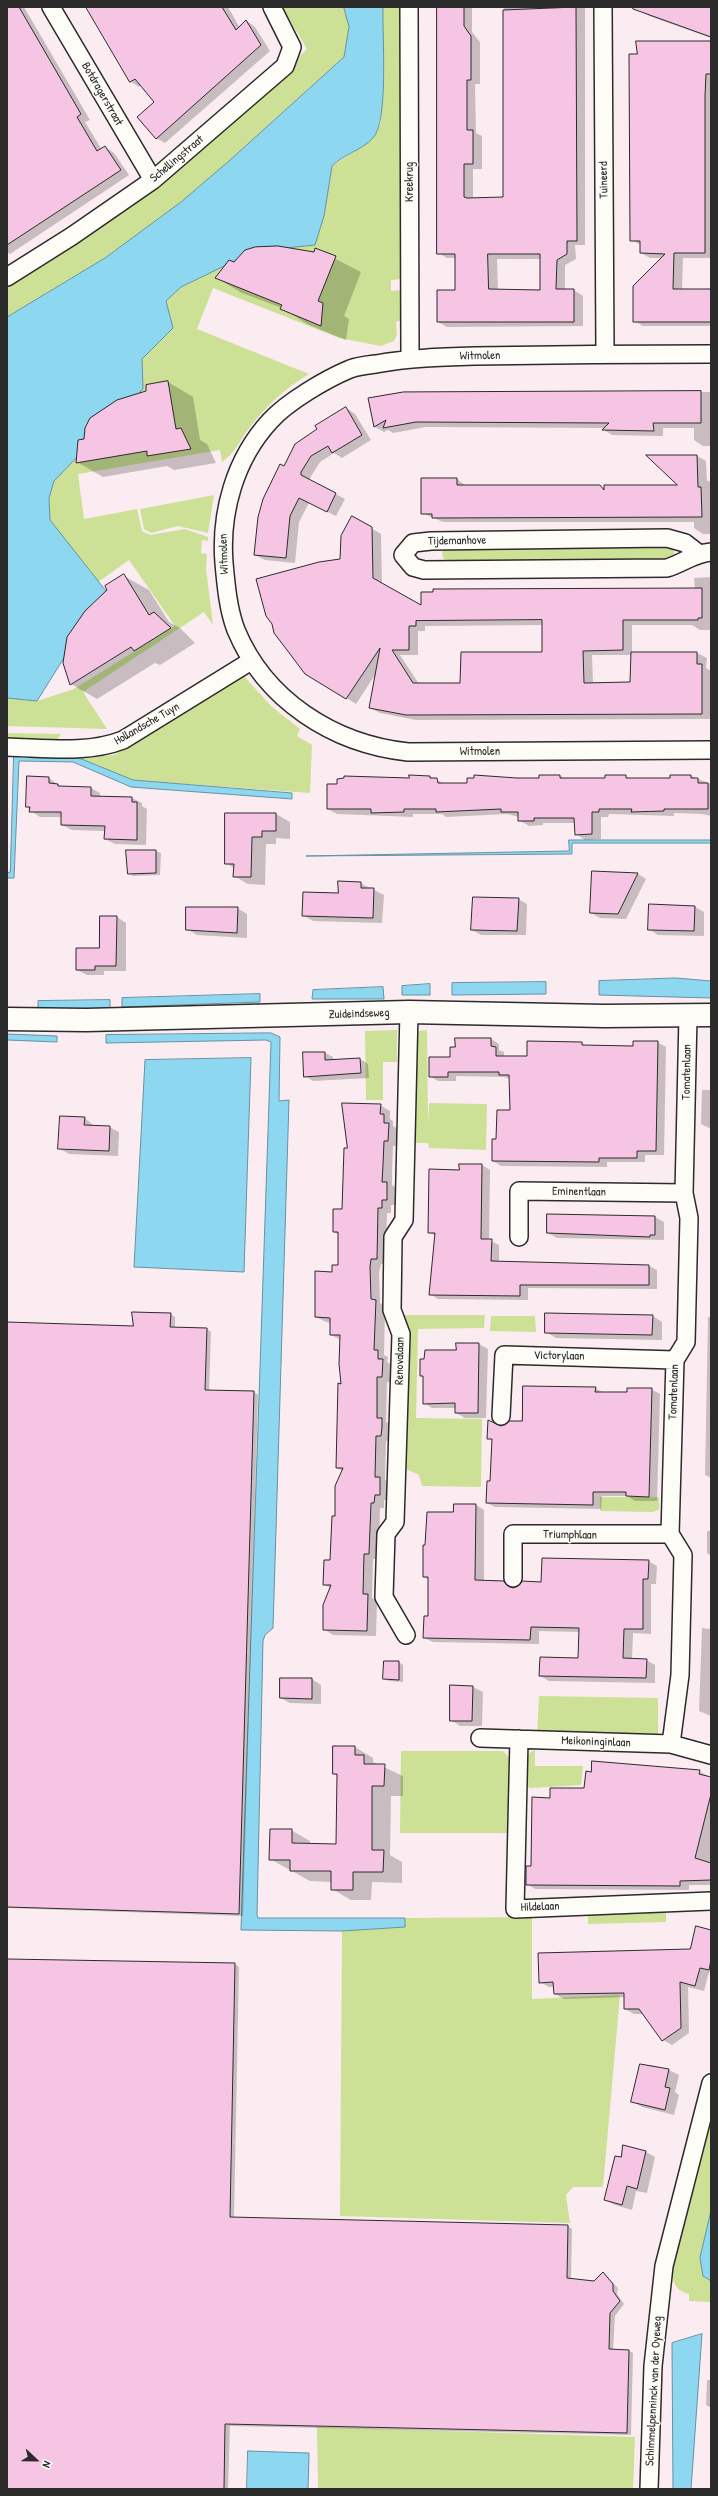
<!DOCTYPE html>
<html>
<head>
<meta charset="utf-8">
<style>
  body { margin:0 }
  #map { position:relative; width:718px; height:2496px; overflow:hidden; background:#fbecf1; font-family:"Patrick Hand",sans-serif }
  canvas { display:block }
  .frame { position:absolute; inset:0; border:8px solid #2b2b2b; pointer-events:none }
  .north { position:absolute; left:16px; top:2440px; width:40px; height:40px; -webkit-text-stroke:3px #fdfcf7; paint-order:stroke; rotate:112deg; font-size:11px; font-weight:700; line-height:16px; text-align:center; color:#2b2b2b }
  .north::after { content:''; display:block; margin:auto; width:14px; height:18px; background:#2b2b2b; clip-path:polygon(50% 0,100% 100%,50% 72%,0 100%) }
</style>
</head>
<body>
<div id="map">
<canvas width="718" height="2496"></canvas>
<div class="frame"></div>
<div class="north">N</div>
</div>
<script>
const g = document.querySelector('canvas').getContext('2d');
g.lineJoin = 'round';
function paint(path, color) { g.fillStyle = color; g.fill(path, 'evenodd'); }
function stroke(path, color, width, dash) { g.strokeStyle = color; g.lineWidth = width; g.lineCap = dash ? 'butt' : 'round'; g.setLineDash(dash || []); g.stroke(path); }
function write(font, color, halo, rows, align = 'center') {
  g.font = font + ' "Patrick Hand",sans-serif'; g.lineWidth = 3; g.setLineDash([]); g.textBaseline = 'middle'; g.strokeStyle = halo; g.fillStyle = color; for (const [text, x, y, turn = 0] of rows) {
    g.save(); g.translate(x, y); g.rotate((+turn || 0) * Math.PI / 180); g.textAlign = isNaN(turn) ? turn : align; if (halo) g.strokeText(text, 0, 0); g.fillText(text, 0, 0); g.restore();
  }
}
paint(new Path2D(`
  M282,7h62l5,20 -5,30 -115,104 -48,41 -76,56 -98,59v-32l266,-203 34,-33z
  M383,7h19v272l-11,1v11l11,-1v30l-6,2 1,13 -3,6 -13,5 -42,-8 -126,-50 -16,41 112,45c-24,14 -45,34 -62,57 -8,11 -13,23 -25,31l-2,-12 -142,24 6,45 53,-10 5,22 8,4 35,-6 23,8v4l-6,-1 -1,13 6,1 -1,14 7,57 -9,-13 -121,80 24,37 -100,-3v-28l30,3 37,-12 101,-63 -46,-66 -31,22 -48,-62 -1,-22 5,-17 89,-92 -1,-30 31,-31 -7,-27 15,-14 74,-36 60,-6 9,-29 8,-50 41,-27 8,-17z
  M214,495l-6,38 -30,-7 -27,7 -7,-4 -4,-20z
  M668,542l6,5v8l-5,5 -222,2 -4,-4 -1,-7 6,-6z
  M244,676l27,30 29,23 -3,7 15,9 -2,48 -178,-13 -53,-22 35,-3z
  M7,733l54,1 -3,5 -51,-1z
  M397,1030v32h-14v38h-17l-1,-69z
  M427,1030l1,93 1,-20 58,1 -1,46 -57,-2 -1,-5h-14l2,-98 2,-14z
  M402,1315h83l-1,13 -66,1 -2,89 66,1 -1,68 -59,-1 -3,-11 -13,-6 4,-141z
  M491,1316h44l1,16 -46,-1z
  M600,1497h59v13l-7,2 -52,-1z
  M539,1696l119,2v36l-7,3 -114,-1z
  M535,1750v16h48l-2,19 -51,3 -5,-3c0,-12 -4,-31 10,-35z
  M401,1751h102l8,9 -2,73h-109z
  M666,1907v15l-78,2v-14z
  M532,1917v82l88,-4 -17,192h-30l-7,8 4,28 -230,-7 2,-285 63,-4v-9z
  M711,2110v101l-11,47 6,21 5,2v21l-22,-1v-7c-12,-3 -15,-9 -18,-21z
  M317,2427l318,10 -2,52h-315z`), '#cce195');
const water = new Path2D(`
  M344,7h39c-1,26 6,114 -10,131 -11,12 -29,16 -41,28l-8,50 -9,29 -60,6 -74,36 -15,14 7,27 -31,31 1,30 -89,92 -5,17 1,22 56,71 -69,110 -30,-3v-381l98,-59 76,-56 48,-41 115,-104 5,-30z
  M14,756l65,2 54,22 159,13v6l-161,-12 -58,-25 -54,-1 -5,117h-7v-5l3,-1z
  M569,840h142v3h-139v11l-266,2 263,-5z
  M676,978l35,3v17l-112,-3v-14z
  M546,982v12l-94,1v-12z
  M430,984v11h-28v-9z
  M383,987l1,12h-72l1,-9z
  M260,994v8l-138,5v-9z
  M110,1000v9l-72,1v-9z
  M271,1033l9,4 -1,64 10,-1 -16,528 -8,7 -2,6 -6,274 1,3h147v9l-63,4 -101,-1 30,-888 -5,-2 -160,3v-8z
  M7,1034l50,2v6l-50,-2z
  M251,1058l-7,214 -110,-5 11,-207z
  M711,2211v70l-8,-5 -3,-18z
  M702,2334l-11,155h-18l-1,-146z
  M248,2451l61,2 -1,36h-61z`);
paint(water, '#8ed7f0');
stroke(water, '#6692a1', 1);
paint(new Path2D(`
  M7,7h17l66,113 -5,2 17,28 3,-3 9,6 15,22 -119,79 -3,-2z
  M87,7h141l12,21 7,-7 8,6 15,24 -105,92 -9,-5 -1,-36 -14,-17 -2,2 -9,-6z
  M438,7h34v25l8,10v42h-5l1,49 6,3v33h-9v29h31v-191h81v238h-10l1,14 -11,6v25h9l9,6v30l-136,1 -9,-5 18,-31v-33h-9l-9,-5zM497,259h44v32l-43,-1z
  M642,7h69v31l-62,-22 -9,-5z
  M711,42v216h-28l-1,32h29v36h-68l-9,-5 28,-63h-12l-9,-5v-8l-10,-5 7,-185z
  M316,249l45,23 -17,44 5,3 -3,21 -39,-16 -25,-16 -40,-15 -25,-15 18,-15 79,-10z
  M168,382l25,15 7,43 7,4 9,19 -42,7 -7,-4 -64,11 -26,-15 8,-22 63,-48z
  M711,392v54h-8l-9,-6v-12h-31v8l-51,-1 -8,-5 2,-2 -180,-1 -33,6 -5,-3 -4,2 -9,-5 -5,-28 33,-6z
  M346,408l9,6 16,26 -29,18 -8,-5 -14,9 -10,16v3l35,18 -9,17 -27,-13 -10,19 -4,41 -30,-3 -10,-5 29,-88z
  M697,456l9,5 1,20h4v53h-8l-9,-6v-6h-251l-21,-9 35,-34 9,7h133l6,3 74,-3z
  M352,517l29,17 1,50 40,23 273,-18 -1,-11 17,-1v53h-11l-8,-5h-60v28h65l10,5 -1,10 5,3v48l-295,1 -36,-7 -10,-5 7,-36 -21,32 -50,-31 35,-113zM543,625v28l-82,31h-42l-19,-29h18v-24h7v-5zM592,655h40l-1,28 -38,1z
  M124,576l25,14 20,32 11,6 15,15 -35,22 -5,-2 -58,36 -26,-15z
  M540,776h20l6,3h40l19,-3 5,3h41l20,-3 20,8v32l-9,-2 -28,-1v3l-65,-2 -1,3h-7v22l-16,1 -9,-6 -1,-11h-32v2l-14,1 -10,-6v-3l-12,-3 -61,3 -4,-3h-29v3l-76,-3 -9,-5 59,-29 43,-3 15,7h23l72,-5z
  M49,778l12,9 30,1 9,5v4l32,1 10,5v3l5,3 -1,36 -31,-1 -10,-5 1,-8 -34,-1 -10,-5v-8h-22l-9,-6 -4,-4z
  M226,814h50l14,8v17l-14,-1v6h-10l-1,41 -17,-1 -14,-8v-8l-8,-5z
  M127,851h29l5,2 -1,22 -27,1 -4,-3z
  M593,872l45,2 8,5 -20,40 -26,-1 -9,-5z
  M360,883l24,12 -2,28 -69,-2 -10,-6z
  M518,899l9,5 -1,31h-45l-9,-5z
  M695,907l9,5v24l-46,-1 -9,-6z
  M237,908l10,6v24l-50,-3 -10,-6z
  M117,917l9,6v48h-22v4h-17l-10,-5 23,-21z
  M491,1039l8,5v6l5,2v5h24l54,-14 6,4h46l23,-5 9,5 -2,108h-19v7h-38v5l-106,-1 -8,-5 4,-21 14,-29 -1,-32 -6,-2 -48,-1v5h-18l-8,-5 21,-18 5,-10z
  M325,1053l8,4v3l27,-1 8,5 1,14 -56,3 -8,-5z
  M702,1090h9v39l-10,-5z
  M380,1105l10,6v8l3,2v5l5,3v17h-5l-1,25v14l5,3 -1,17h-5v8h-4l-1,51h-5l-2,9 1,30 5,3 -1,49 4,2 -1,5 5,3v17h-5l-1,40 5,2v17h-5l-1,39 5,3 -1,17h-5v8h-4l-1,51h-6l-1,39 5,3 -1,35 -43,-1 -9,-6 7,-41 -7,-3 7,-24 12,-90 -6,-3 5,-83 -1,-45 -10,-5v-12l-5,-1 -10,-5 17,-44 5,-7 1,-31 -5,-3 9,-22 5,-61z
  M85,1118l9,8 15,1 10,5 -1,24 -49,-2 -10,-6z
  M482,1165l8,5 -1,70 10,5v17l150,4 8,4v19l-129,-1v12l-90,-1 -8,-5 6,-58 -7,-4 31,-61z
  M655,1217l9,5v18l-107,-2 -9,-5z
  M171,1314l4,3v11l32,1 4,3 -2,59 45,1 4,3 -15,521 -236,-8v-585l127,4z
  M653,1316l9,6v18l-106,-2 -10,-6z
  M708,1317h3v161l-6,-3z
  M457,1344h22l9,5 -2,69h-21l-9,-5v-5h-24l-8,-5v-26l-3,-2 36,-24z
  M595,1388l9,5h24l23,-4 9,5 -3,107h-22l-8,-5h-25l-1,13 -106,-2 -8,-4 4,-21 2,-41 -5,-3 13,-11 21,-5z
  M476,1505l8,5v71l19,1 11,7 134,-28 9,5 -1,18h-5v50l-18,-1 -1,27h14l9,5v18l-106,-2 -9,-5 39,-17 1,-27 -41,-1v13l-106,-2 -9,-4 5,-21v-37l-5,-3 2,-31 28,-33z
  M707,1531h4v25l-4,-3z
  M702,1628l9,1v87l-12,-5z
  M399,1662l4,3v17l-14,-1 -5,-2z
  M312,1679l9,6v19l-31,-1 -9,-5z
  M473,1687l10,5 -1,34h-22l-9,-6z
  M355,1747l18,11v4l30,14v20h-12l-1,59 12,7v21l-30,-1 -1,18h-20l-19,-11v-7l-22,-1 -40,-22 21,-29 19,11v3l27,1 1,-69 -4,-3z
  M699,1771l12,7v107h-22v5l-154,-1 -8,-5 24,-85 34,-10z
  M711,1931v42l-2,-1 -5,19 -16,-4 1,46 -17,12 -9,-5 -19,-26h-10l-9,-5v-12l-61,2 -9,-5v-7h-6l-9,-5 151,-32z
  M7,1960l228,4 4,3 -5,251 334,8 4,3 -1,50 24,3 8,-9 15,15 -1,6 7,10 -9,12 -2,34 16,1 4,2 -2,82 -401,-9 -2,63h-221z
  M651,2065l18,5 10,5 -4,17 4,3 -5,20 -32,-8 -9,-5z
  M646,2152l9,5 -8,36 -11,-2 -4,19 -17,-5 -10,-5 16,-42z
  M707,2380h4v28l-5,-3z`), '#0003');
const building = new Path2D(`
  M7,7h12l62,107 -4,3 20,34 8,-5 16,24 -114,75z
  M86,7h136l14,23 10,-10 15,25 -105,94 -19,-22 17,-15 -19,-23 -5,3z
  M437,7h27v19l7,10v44h-4v50h6v34h-9v33l3,1 36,-1v-187l73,-3 1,234h-10v13l-10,6 -1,29h18v33h-137v-32h18v-36h-18zM488,254h52v36l-51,-1z
  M634,7h77v30l-78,-28z
  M636,41h75v33h-5l-1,22v157h-31l-1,36h38v33h-78v-36l32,-32 -25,-1v-12h-10l-1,-187h8z
  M278,246l36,6 1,-4 21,8 -18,45 5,2 -2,23 -41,-17 2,-4 -67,-27 14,-18 5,2 11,-12 10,-3z
  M168,381l8,48 5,-1 10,21 -44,7v-5l-71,12 2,-23 6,-1 1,-11 5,-10 27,-18 29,-9v-6z
  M701,391v32h-48l1,8 -52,-1 7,-7 -193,-1 -33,6 3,-8 -12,7 -6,-29 35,-6z
  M346,407l16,28 -30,18 -4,-7 -17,10 -10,16v3l35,18 -9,19 -28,-14 -9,18 -4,42 -32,-3 4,-38 5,-18 17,-35 4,2 11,-22 22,-15 -2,-3z
  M646,455h51l1,32h3l1,30 -270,1v-4h-11v-36h36v7h143l4,5v-5h73z
  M352,516l20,11 1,51 48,27v-13h12v-3l269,-1v30h-4v2h-75v30l-40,1 1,32 46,-1 1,-30h66v12h5v50l-296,1 -37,-7 11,-60 -34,51 -41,-25 -18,-24 -13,-17 -2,-9 -6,-8 -10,-37 63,-17 21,-3 1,-23zM542,620v32h-81l-1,31h-47l-21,-33h17v-24h7v-5z
  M124,574l25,41 5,-3 17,16 -37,23 -3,-4 -61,38 -7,-22 4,-26 18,-26 22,-21 -2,-4z
  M409,775l21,1v2h7l1,5h29v-5h7v-3l43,3h22v-3h21v3h45v-3h21v3h44v-3h21v3h7v5h10v26h-44v2l-33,1 1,-3h-33v3h-7v22l-17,1 -1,-17h-40v3h-16v-9h-17v-3l-65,3v-3h-32v3l-33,1v-4h-44v-25h10v-5l7,-1v-2l65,2z
  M27,776l22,1v6l9,1v2l33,1v9l41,1v5h5v38l-33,-1 1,-13 -44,-1v-13h-32l1,-5h-4z
  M225,813h51v18h-14v6h-10l-1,40h-18l1,-13h-9z
  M126,850h30v23l-28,1z
  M592,871l46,2 -20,41 -28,-1z
  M338,881l23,1v6h13l-1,30 -71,-2 1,-24 35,1z
  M473,897l46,1 -2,33 -46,-1z
  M649,904l46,2 -1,25 -46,-1z
  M186,907h52l-1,26 -51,-3z
  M100,916h17l-1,50h-21v4h-19v-22h23z
  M455,1038h36v8l5,1v9h31v-15l55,1v3l51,1v-5h25l-2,110h-19v7h-38v4l-107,-1v-22h4l1,-29h13l-1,-35h-10v-3h-51v5h-19v-20h21v-10h5z
  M303,1052h22v8l35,-2 1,15 -57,4z
  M342,1103l39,1 -1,10h4v9h5l-1,18h-4l-1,24 -1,17h5v18h-5v8h-4l-1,51h-6l-1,8 1,32 5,1 -2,50h4v9h5l-1,18h-5v41h5v9l-1,9h-5l-1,41h5v18h-5l-1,8h-3l-2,51h-5l-1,40h5l-1,37 -44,-1v-25l8,-20h-8l1,-25h6l2,-44h3v-30l8,-18h-7l2,-85 3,1 -2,-20 1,-29h-10v-17l-15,-1v-46l17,1v-7h6v-33h-5v-23h9l2,-61h3z
  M60,1116l25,1 -1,8 26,1 -1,25 -51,-2z
  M459,1164h23l-1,75h11l-1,22 158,4v20h-129v11l-91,-1 6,-62h-7l1,-64 30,1z
  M547,1214l108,2v19h-5v2l-103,-4z
  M132,1312l39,1 -1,14 37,1 -2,62 49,1 -15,523 -232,-7v-585l126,4z
  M545,1313l108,2 -1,20 -107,-2z
  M456,1343h23l-1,70h-23v-10l-32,1v-28h-3v-17h4l1,-9h31z
  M523,1386l73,1 -1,5h32v-4h25l-3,109 -23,-1v-4h-33v13l-107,-2 1,-22h3l2,-42h-5l1,-19 13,6 9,-5h12z
  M454,1504h22l-1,76 29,1 4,5 5,2 5,-2 4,-5 19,1 1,-24 107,2 -1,19h-5v50h-19l-1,29 24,1 -1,19 -107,-2 1,-19 38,1 1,-30 -48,-1 -1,13 -107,-2 1,-22h4v-39h-5v-32h2l2,-33h26z
  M384,1661h15v19l-16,-1z
  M280,1678h32v21l-32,-1z
  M450,1685l23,1 -1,35h-22z
  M333,1746h22v9h9v9h21l-1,22h-12v64h12l-1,22h-30v18h-22v-19h-41v-11h-21l1,-31h22v14l44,1 1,-70h-4z
  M592,1761l108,9 -1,4 12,3v17l-16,64 16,5v17l-31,1v5l-154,-1v-19h5l1,-69 18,1v-10h34l2,-17 5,1z
  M696,1926l15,4v30l-2,10 -9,-2 -5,18 -15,-4 1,46 -19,13 -23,-32h-15v-16l-70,1 -1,-12 -14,1 -1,-30 152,-4z
  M7,1959l228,4 -5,254 338,8 -1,53 27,3 9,-9 10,12v7l7,10 -10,12 -1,36 20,1 -2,83 -402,-9 -1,65h-217z
  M640,2064l29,5 -4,18 5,1 -5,22 -34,-8z
  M623,2145l23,6 -9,38 -10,-3 -5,19 -18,-5 11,-44 6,1z`);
paint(building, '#f7c5e4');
stroke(building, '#2b2b2b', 1);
const street = new Path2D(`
  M51,7l102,173
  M409,7l1,351
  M603,7l2,346
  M7,277l65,-41 81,-56 132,-114 7,-19 -20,-40
  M711,354c-79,0 -157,1 -236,2 -33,1 -66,2 -99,8 -8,1 -18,2 -26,5 -24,10 -63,33 -80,52 -35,38 -50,91 -46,142 2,22 4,46 12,67 29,70 97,114 172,122l303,-2
  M698,553l-13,-10 -18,-5 -236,3 -18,2 -10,12 10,12 11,3 243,-2c16,-5 28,-15 44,-16
  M7,747c39,1 80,7 116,-7l128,-79
  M519,1237v-46l165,2
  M501,1416l3,-61 171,5
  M513,1578v-44h157
  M406,1635l-22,-38 2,-63 9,-12 6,-188 -9,-24 1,-73 11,-17 5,-208
  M480,1738l191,6 40,11
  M519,1739l-4,170 196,-8
  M671,1744l9,-69 3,-120 -13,-21 5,-174 11,-18 3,-124 -5,-25 4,-177
  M649,2489l4,-123 11,-100 47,-183`);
const secondary = new Path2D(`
  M7,1019l79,1 323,-8 195,4 107,-1`);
stroke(street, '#2b2b2b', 20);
stroke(secondary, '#2b2b2b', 25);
stroke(street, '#fdfcf7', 17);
stroke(secondary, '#fdfcf7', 22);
write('12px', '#2b2b2b', '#fdfcf7', [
  ["Botdragerstraat",102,94,60],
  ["Schellingstraat",177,159,-40],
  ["Tuineerd",604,180,-91],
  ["Kreekrug",410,182,-90],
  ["Witmolen",480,356,-1],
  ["Tijdemanhove",457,541,-1],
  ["Witmolen",224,554,-92],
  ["Hollandsche Tuyn",147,724,-30],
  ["Witmolen",480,752],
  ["Zuideindseweg",359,1014,-2],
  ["Tomatenlaan",687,1072,-89],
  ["Eminentlaan",579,1192,1],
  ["Victorylaan",559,1356,1],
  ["Renovalaan",400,1361,-89],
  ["Tomatenlaan",674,1392,-88],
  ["Triumphlaan",570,1535,1],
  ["Meikoninginlaan",596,1742,2],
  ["Hildelaan",540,1907,-2],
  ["Schimmelpenninck van der Oyeweg",654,2391,-87]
]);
</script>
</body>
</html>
